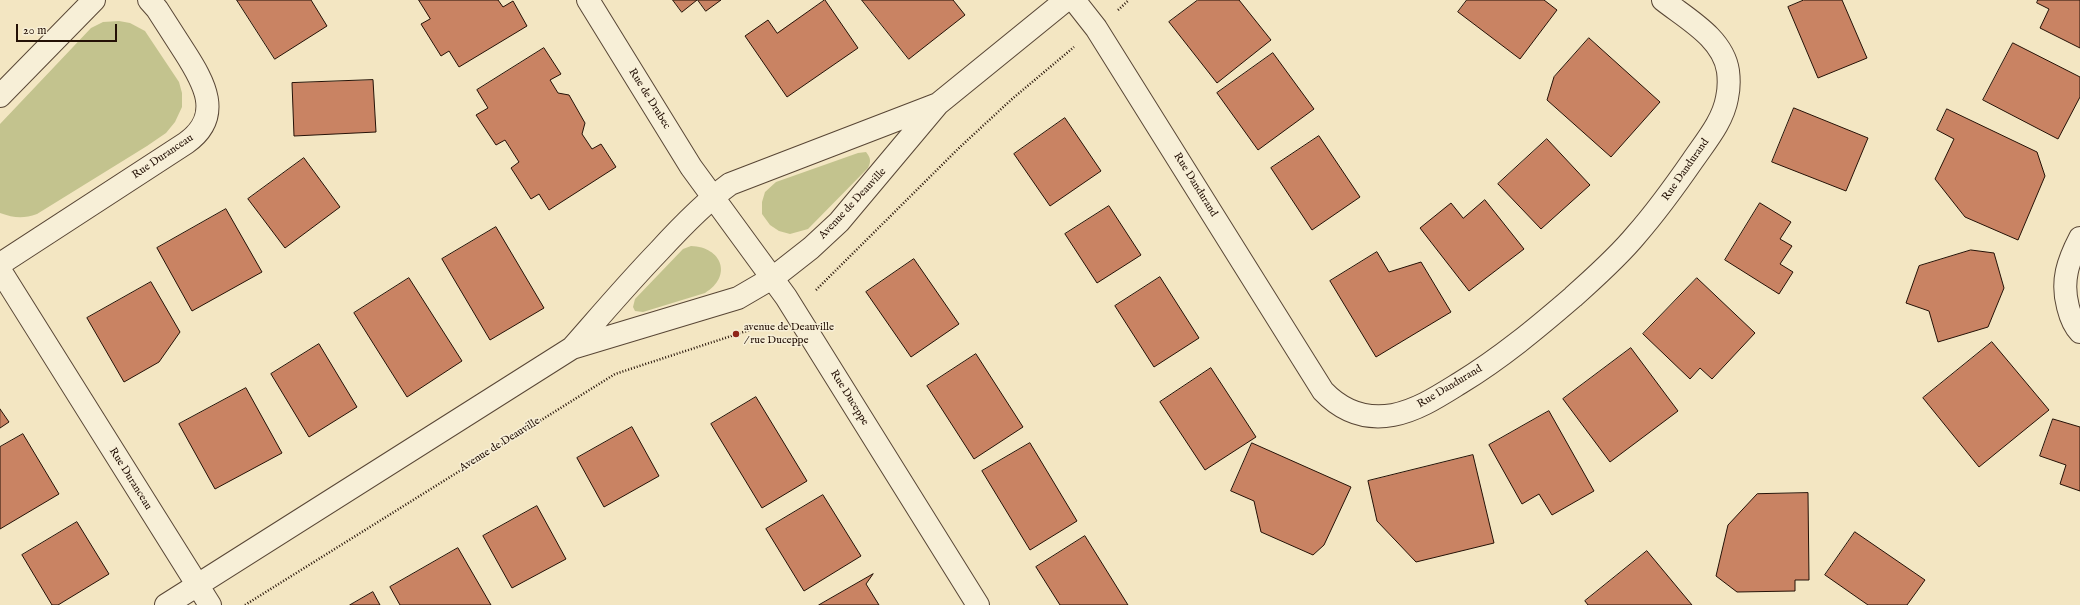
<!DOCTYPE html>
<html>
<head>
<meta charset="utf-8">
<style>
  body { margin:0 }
  #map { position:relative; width:2080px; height:605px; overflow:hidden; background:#f3e6c2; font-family:"IM FELL English",serif }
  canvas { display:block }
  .scale { position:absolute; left:16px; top:24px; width:101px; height:18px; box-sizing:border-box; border:2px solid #241106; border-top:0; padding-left:5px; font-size:12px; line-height:14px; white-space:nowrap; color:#241106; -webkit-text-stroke:3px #f7efd7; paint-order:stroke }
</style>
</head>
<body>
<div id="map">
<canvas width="2080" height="605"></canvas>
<div class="scale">20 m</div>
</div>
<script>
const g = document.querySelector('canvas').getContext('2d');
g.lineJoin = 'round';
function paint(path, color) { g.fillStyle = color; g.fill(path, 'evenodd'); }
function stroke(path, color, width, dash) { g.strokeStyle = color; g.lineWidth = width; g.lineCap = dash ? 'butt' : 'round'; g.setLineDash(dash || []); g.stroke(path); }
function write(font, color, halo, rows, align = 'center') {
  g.font = font + ' "IM FELL English",serif'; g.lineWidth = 3; g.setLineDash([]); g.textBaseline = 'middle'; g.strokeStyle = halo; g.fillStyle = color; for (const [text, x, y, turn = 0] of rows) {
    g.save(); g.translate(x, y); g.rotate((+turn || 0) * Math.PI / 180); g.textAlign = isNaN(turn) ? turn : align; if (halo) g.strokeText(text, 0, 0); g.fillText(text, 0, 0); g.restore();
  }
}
paint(new Path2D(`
  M119,21l11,2 15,8 34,51 3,11v14l-7,15 -9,11 -19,13 -110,68c-14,5 -23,4 -37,-1v-89l91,-96 12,-6z
  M866,152c5,6 5,10 2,16l-60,61 -18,5 -11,-3 -9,-6 -8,-11v-12l3,-10 11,-10 82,-29z
  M691,246c31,1 42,30 14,47l-62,19 -8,-1 -2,-4 2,-8 48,-50z`), '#c3c38e');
const building = new Path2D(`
  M237,0h74l16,26 -52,33z
  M419,0h79l5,7 10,-6 14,25 -68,41 -10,-16 -8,5 -20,-32 9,-5z
  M673,0h24l-15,12z
  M698,0h23l-15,11z
  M825,0l33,48 -71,49 -42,-61 23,-16 9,13z
  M862,0h91l12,15 -56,44z
  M1198,0h41l32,40 -54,43 -48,-61z
  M1467,0h77l13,10 -37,49 -62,-47z
  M1804,0h38l25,58 -49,20 -30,-71z
  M2038,0h42v48l-40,-20 9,-19 -12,-6z
  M1589,38l71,64 -49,55 -64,-57 7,-23z
  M2013,43l67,34v20l-22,42 -75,-39z
  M544,48l17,26 -11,6 8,13 11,2 16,28 -3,11 10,15 9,-5 15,23 -67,43 -10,-16 -8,5 -20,-31 8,-6 -14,-22 -9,5 -20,-30 12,-7 -11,-18z
  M1273,53l41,56 -56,41 -41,-57z
  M373,80l3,52 -82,4 -2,-53z
  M1794,108l74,30 -22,53 -74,-29z
  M1947,109l90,43 8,24 -27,64 -53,-23 -30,-38 19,-40 -17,-9z
  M1065,118l36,53 -51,35 -36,-52z
  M1319,136l41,61 -48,33 -41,-62z
  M1547,139l43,46 -49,44 -43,-45z
  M304,158l36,49 -55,41 -37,-49z
  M1485,200l39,49 -55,42 -49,-63 31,-25 12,15z
  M1760,203l31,19 -11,17 12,7 -12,18 13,8 -14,22 -54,-34z
  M1109,206l32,49 -44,28 -32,-49z
  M226,209l36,63 -70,39 -35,-63z
  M496,227l48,81 -54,32 -48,-81z
  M1971,250l23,3 10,35 -16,39 -50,15 -9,-31 -23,-8 13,-37z
  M1377,252l12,20 32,-10 30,50 -75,45 -46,-76z
  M914,259l45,65 -48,33 -45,-65z
  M1160,277l39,61 -45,29 -39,-61z
  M409,278l53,83 -55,36 -53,-84z
  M1697,278l58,55 -43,46 -12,-11 -10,11 -47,-45z
  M151,282l29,50 -21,30 -35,20 -37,-64z
  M1992,342l57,68 -70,57 -56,-69z
  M319,344l38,63 -48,30 -38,-63z
  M1631,348l47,63 -68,51 -47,-63z
  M976,354l47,73 -49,32 -47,-73z
  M1211,368l45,69 -51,33 -45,-68z
  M246,388l36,65 -67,36 -36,-65z
  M756,397l51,84 -45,27 -51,-84z
  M0,409l9,13 -9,6z
  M1549,411l45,80 -42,24 -13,-21 -17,10 -33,-59z
  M2053,419l27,8v64l-20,-7 6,-19 -26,-9z
  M632,427l27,49 -55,31 -27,-49z
  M23,434l36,60 -59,35v-82z
  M1030,443l47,78 -47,29 -48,-79z
  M1252,443l99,44 -27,58 -11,10 -52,-23 -7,-31 -23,-10z
  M1473,455l21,88 -78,19 -39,-41 -9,-40z
  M1808,493l1,87h-14v11l-58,1 -21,-16 12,-51 29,-31z
  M823,495l38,61 -57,35 -38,-62z
  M537,506l29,53 -54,29 -29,-52z
  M77,522l32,52 -51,31h-6l-30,-50z
  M1855,532l70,48 -18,25h-39l-43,-30z
  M1085,536l43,69h-68l-24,-38z
  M458,548l33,57h-91l-10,-18z
  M1647,551l45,54h-104l-3,-4z
  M873,574l-7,10 13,21h-60z
  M373,592l7,13h-30z`);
paint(building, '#c98363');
stroke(building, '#241106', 1);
const minor = new Path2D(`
  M588,0l103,167 95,130 192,308
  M1074,0l22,28 227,363c19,20 42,29 70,24 25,-5 46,-19 67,-32 41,-25 77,-55 113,-86 22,-20 44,-39 63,-62 21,-24 39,-49 57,-75 13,-19 30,-39 34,-62 2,-9 2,-19 1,-27 -5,-33 -41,-52 -65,-71
  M0,96l94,-96
  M2080,238c-12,23 -19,43 -12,69 2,8 6,19 12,25
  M0,264l186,-121c38,-27 18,-61 -2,-92 -9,-14 -18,-28 -27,-42l-8,-9
  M0,270l210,335
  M572,348c29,-33 57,-66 87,-97 22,-24 45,-48 71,-67l208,-80
  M166,605l406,-257 166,-50 36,-21 37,-29 28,-26 99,-118 128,-104`);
stroke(minor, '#584635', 24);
stroke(new Path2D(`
  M1118,10l11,-10
  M816,290l144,-143 52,-48 62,-52
  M245,605l370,-231 153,-50`), '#241106', 2.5, [1, 2]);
stroke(minor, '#f7efd7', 22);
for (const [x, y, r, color] of [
  [736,334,4,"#8f2418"]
]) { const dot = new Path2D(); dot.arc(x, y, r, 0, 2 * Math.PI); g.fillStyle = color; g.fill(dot); stroke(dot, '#f7efd7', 1.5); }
write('11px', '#241106', '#f7efd7', [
  ["Rue de Drubec",649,99,58],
  ["Rue Duranceau",163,157,-34],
  ["Rue Dandurand",1686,170,-55],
  ["Rue Dandurand",1195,185,58],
  ["Avenue de Deauville",853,204,-47],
  ["Rue Dandurand",1450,387,-31],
  ["Rue Duceppe",849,398,58],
  ["Avenue de Deauville",500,445,-32],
  ["Rue Duranceau",130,479,58]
]);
write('11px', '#241106', '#f7efd7', [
  ["avenue de Deauville",744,328],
  ["/ rue Duceppe",744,341]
], 'left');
</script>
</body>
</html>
